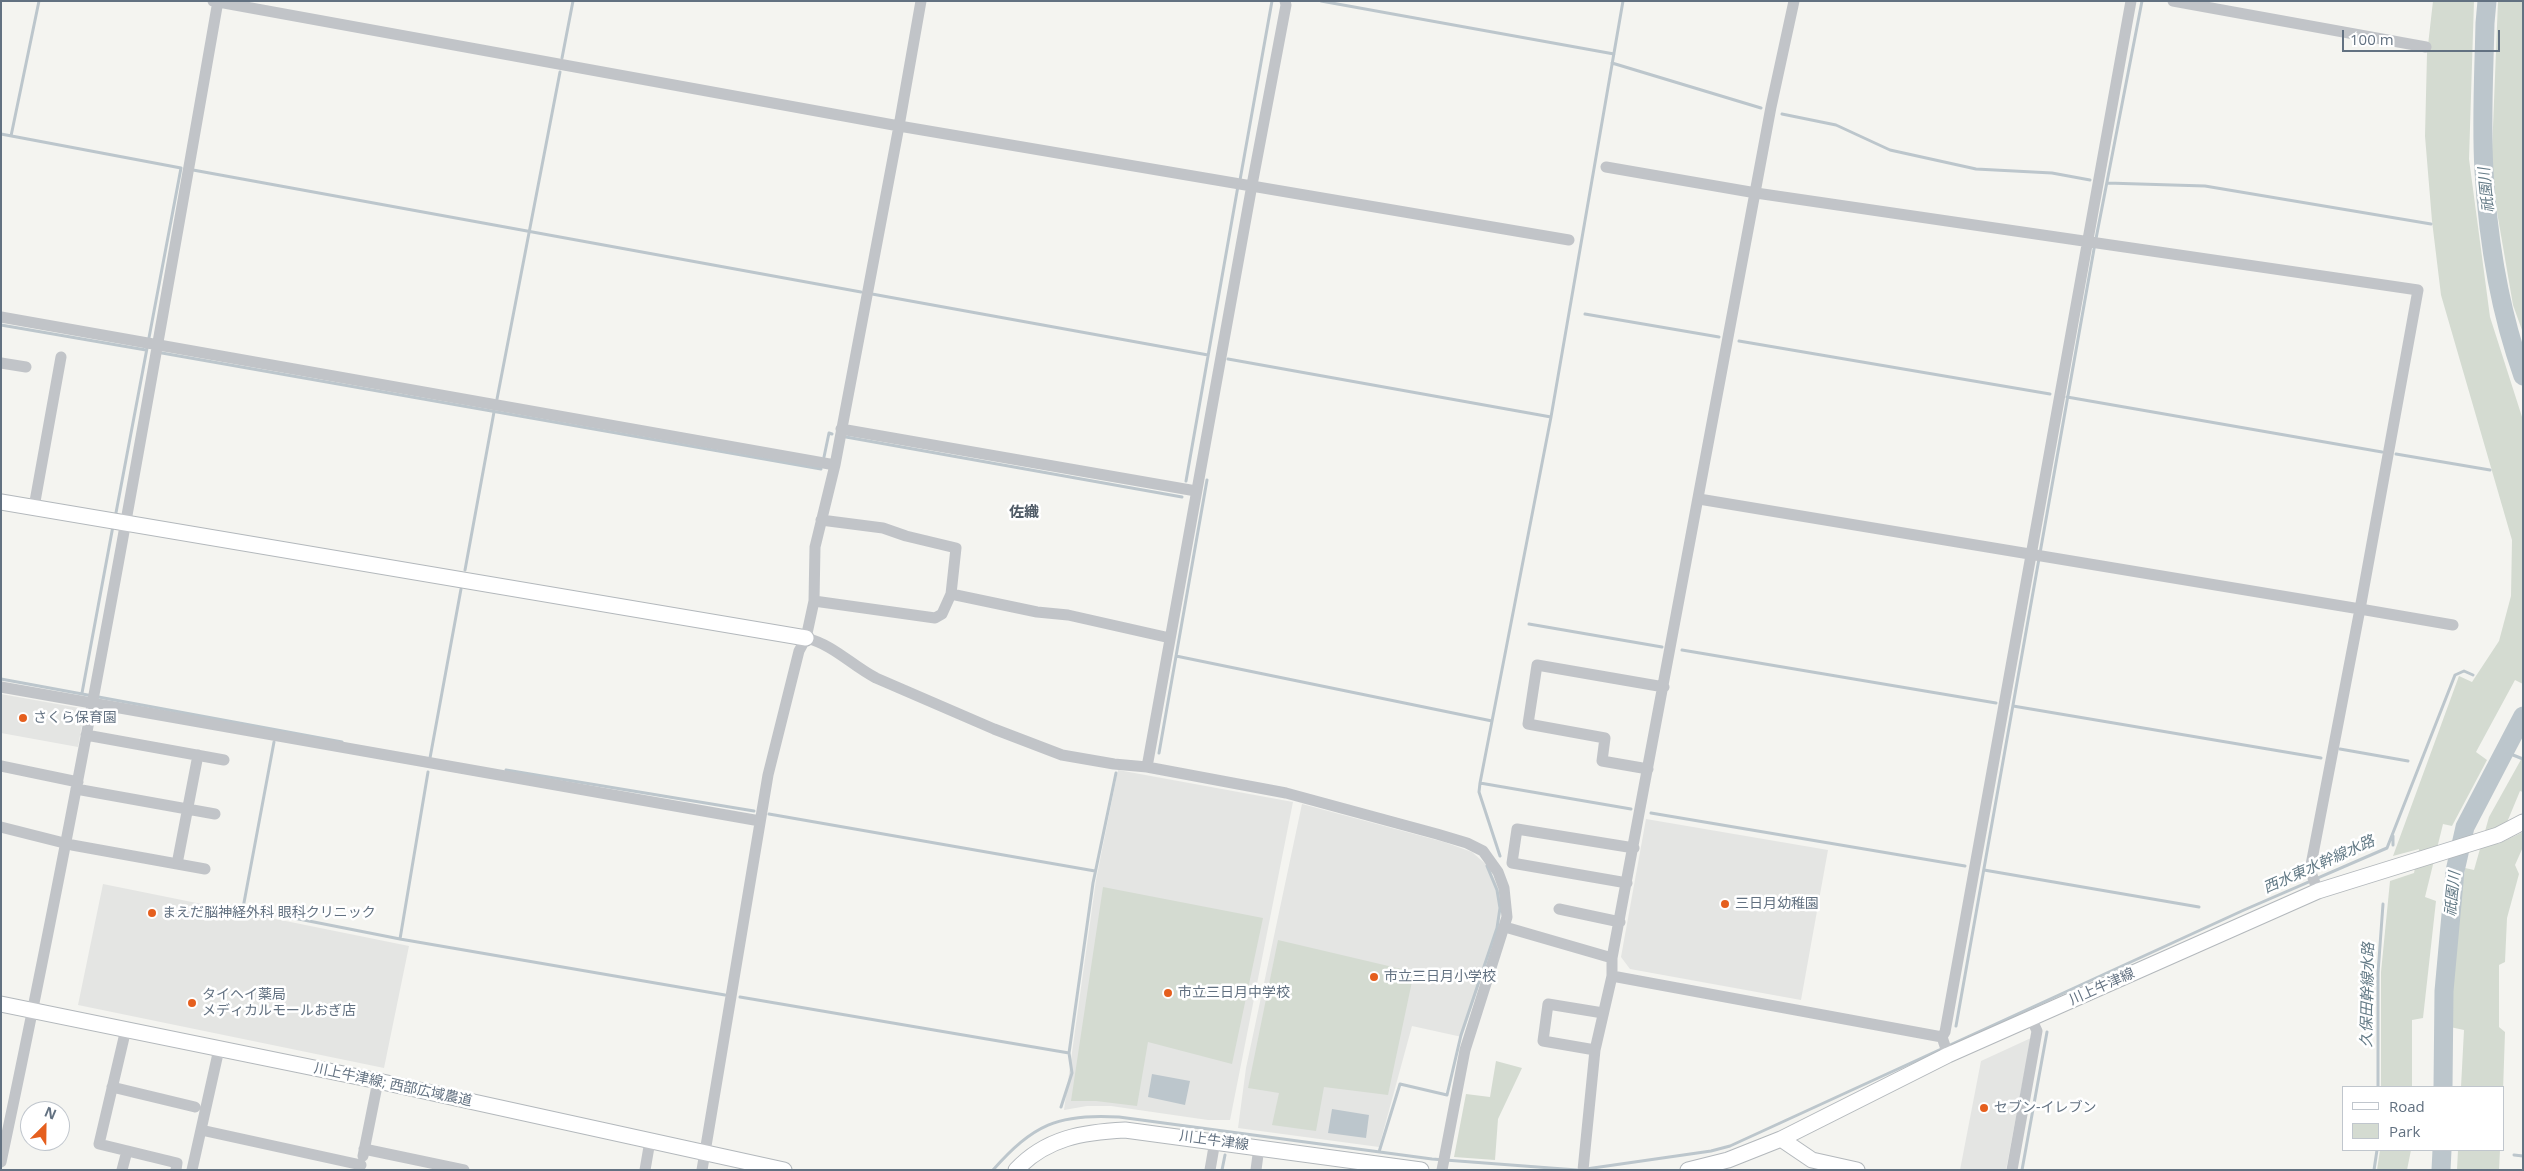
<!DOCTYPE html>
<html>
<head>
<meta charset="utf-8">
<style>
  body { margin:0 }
  #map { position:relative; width:2524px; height:1171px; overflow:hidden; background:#f4f4f0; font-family:"Open Sans",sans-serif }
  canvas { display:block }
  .frame { position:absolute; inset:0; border:2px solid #627181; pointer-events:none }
  .legend { position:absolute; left:2342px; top:1086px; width:162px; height:65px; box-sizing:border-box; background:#fff; border:1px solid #c0c6cd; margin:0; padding:6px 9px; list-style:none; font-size:15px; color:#627181 }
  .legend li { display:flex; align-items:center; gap:10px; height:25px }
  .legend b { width:25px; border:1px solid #c0c6cd }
  .north { position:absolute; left:20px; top:1101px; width:50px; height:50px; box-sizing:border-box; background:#fff; border:1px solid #c0c6cd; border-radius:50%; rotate:23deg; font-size:14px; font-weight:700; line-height:20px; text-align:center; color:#627181 }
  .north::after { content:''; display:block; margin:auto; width:18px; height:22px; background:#e55f1e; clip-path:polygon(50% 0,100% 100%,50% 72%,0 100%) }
  .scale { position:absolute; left:2342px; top:30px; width:158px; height:22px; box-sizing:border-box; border:2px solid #627181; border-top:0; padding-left:6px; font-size:15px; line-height:18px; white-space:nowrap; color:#627181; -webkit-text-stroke:4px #fff; paint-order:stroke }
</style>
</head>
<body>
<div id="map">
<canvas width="2524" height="1171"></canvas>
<div class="frame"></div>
<ul class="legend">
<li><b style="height:6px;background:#fff"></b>Road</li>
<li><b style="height:14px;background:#d4dbd1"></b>Park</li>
</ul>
<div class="north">N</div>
<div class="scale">100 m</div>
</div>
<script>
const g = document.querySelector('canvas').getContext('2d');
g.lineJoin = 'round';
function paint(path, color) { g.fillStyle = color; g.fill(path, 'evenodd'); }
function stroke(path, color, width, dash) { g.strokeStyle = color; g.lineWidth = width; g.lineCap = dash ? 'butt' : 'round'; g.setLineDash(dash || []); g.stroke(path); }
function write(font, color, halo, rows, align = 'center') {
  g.font = font + ' "Open Sans","Noto Sans JP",sans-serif'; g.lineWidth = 5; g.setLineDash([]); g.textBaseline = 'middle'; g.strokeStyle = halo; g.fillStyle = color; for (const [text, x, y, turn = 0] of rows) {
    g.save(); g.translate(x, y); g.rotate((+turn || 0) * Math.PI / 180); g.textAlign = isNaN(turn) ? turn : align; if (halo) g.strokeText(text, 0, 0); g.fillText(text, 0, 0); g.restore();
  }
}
paint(new Path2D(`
  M1,694l84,15 -7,38 -77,-14z
  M1118,770l175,32 -63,318h-22l-97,-14h-24l-23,4 32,-230z
  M1302,804l142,38 28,10 17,15 10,22 2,17 -2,21 -37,110 -50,-11 -33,121 -141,-19 8,-60z
  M1646,819l182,31 -27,150 -171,-31 -9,-12z
  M103,884l306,62 -25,122 -306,-63z
  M2031,1038l-25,132h-46l21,-109z`), '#e4e5e3');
paint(new Path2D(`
  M2433,1h41l-5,158 21,158 33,103v264l-8,-4 -39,72 11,8 -35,66 -9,-2 -18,73 11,4 -13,117 -11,2v67h-31v-115l9,-91 24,-8 5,-24 -26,7 66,-180 13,6 27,-41 12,-45 1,-56 -71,-245 -9,-74 -7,-85 2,-82z
  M2498,1h25v332l-10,-28 -22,-128z
  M2523,756v36l-3,-1 -22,53 25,-12v15l-8,18 4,9 -12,44 -2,44 -6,3v62l6,5 -2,60v-5h-42l3,-57 -14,-3 3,-73 12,-86 9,2 15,-53z
  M1103,887l160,31 -31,146 -84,-22 -11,64 -41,-5h-25z
  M1278,940l136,32 -26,123 -64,-8 -8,44 -44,-6 7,-32 -31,-5z
  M1496,1061l26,7 -24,51 -3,41 -41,-3 12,-63 24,3z
  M2380,1150h31l-4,20h-30z
  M2458,1150h42l-1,20h-42z`), '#d4dbd1');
paint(new Path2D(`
  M1152,1074l38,7 -5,24 -37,-8z
  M1332,1109l37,6 -3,23 -38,-5z`), '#bcc6cc');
stroke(new Path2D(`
  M1321,1l293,53
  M562,58l11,-57
  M1612,63l149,45
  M1782,114l54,11 54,25 86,19 76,4 38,7
  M1,134l180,34 -66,350
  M11,136l28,-135
  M193,170l668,122
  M1240,180l32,-179
  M2107,183l98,3 226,38
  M872,294l336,61
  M1585,314l134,23
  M1,325l145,25
  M1739,341l311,53
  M162,353l659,116
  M1228,359l323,58
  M2067,397l315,55
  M497,399l63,-327
  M846,437l336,60
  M2396,454l94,16
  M824,457l5,-24 3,1
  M1186,481l52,-295
  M465,570l29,-158
  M1529,624l133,23
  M1682,650l314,53
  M1176,656l316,65
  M1,679l341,63
  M82,693l31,-167
  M2013,706l308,52
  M274,742l-31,166 157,31 325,56
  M2340,749l68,12
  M2503,751l20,8
  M1159,753l48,-273
  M430,758l31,-169
  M506,770l248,41
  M1480,783l151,26
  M1651,813l314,53
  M769,814l326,57
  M2393,836v9
  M1500,856l-21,-64 1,-9 71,-366 72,-416
  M1984,870l215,37
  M400,939l28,-167
  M740,997l329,56
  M1956,1026l138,-777 48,-248
  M2378,1087v-114l5,-69
  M1061,1107l11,-34 -3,-20 24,-170 23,-110
  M1379,1152l21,-68 47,11 14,-60 36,-107 3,-20 -3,-18 -10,-24
  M2514,1155l9,1
  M1586,1169l125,-18 19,-5 514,-236 143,-62 68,-173 9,-4 9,4
  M993,1170c40,-45 65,-57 126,-53l313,42 145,11
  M1222,1170l3,-15
  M2022,1170l25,-138
  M2374,1170l3,-20`), '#bcc6cc', 3);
stroke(new Path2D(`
  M2487,1l-2,22c-1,49 -4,99 -1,148 4,68 16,141 39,205
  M2443,1087l1,-96 11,-120 10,-44 58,-111
  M2441,1170l1,-20`), '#bcc6cc', 19);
const secondary = new Path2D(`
  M1,502l805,136
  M1,1004l377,77 406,89
  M1781,1139l31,21 45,10
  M1016,1170c30,-32 67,-38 109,-40l296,40
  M1688,1170l40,-10 53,-21 167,-84 370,-164 180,-56 25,-13`);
stroke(secondary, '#b3b8bc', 17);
stroke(new Path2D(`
  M213,1l686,125 670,114
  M2173,1l253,46
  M1606,167l150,26 662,97 -58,319 93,16
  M1,317l834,148
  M1,363l25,4
  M841,429l355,62
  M1699,499l661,110 -50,261 8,21
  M34,507l27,-150
  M821,520l62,8 23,8 50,12 -5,46 86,18 31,3 102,23
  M814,601l121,17 7,-4 9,-20
  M806,638c28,7 45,27 70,40l118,51 68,26 52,9 33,3 139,26 151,41 30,9 16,8 15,21 6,16 3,29 -42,133 -23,120
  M1,687l759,134
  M86,735l138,25
  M1,766l77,16
  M1147,767l105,-582 34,-180 -1,-4
  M1648,769l-46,-8 3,-23 -77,-14 9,-59 127,22
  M76,789l139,25
  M1,827l71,18 133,24
  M177,864l21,-109
  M1627,883l-115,-20 5,-34 117,19
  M1559,909l61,13
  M1505,927l107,31
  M1612,976l330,61
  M126,1029l-27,115 78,19 -1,7
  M1595,1050l-52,-9 5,-37 55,9
  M1948,1055l-6,-18 3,-5 186,-1031
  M112,1087l83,20
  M201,1130l160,35
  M364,1149l100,21
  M363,1156l15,-75
  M1,1162c82,-385 149,-773 217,-1161
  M122,1170l5,-19
  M192,1170l27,-121
  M645,1170l5,-29
  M702,1170l66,-395 31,-124 7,-13 8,-37 1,-54 20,-82 64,-339 22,-125
  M1210,1170l5,-29
  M1256,1170l3,-23
  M1583,1170l12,-120 17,-74v-18l159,-851 23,-106
  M2012,1170l25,-139 -6,-13`), '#c1c4c8', 11);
stroke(secondary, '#fff', 15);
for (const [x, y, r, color] of [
  [23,718,5,"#e55f1e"],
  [1725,904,5,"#e55f1e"],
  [152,913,5,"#e55f1e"],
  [1374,977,5,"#e55f1e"],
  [1168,993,5,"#e55f1e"],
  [192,1003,5,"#e55f1e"],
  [1984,1108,5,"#e55f1e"]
]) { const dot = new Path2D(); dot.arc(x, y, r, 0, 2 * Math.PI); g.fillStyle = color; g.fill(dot); stroke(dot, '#fff', 2); }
write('14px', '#627181', '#fff', [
  ["さくら保育園",33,718],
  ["三日月幼稚園",1735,904],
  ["まえだ脳神経外科 眼科クリニック",162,913],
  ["市立三日月小学校",1384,977],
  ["市立三日月中学校",1178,993],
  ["タイヘイ薬局",202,995],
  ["メディカルモールおぎ店",202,1011],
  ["セブン-イレブン",1994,1108]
], 'left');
write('14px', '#627181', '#fff', [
  ["川上牛津線",2102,987,-24],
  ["川上牛津線; 西部広域農道",393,1085,12],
  ["川上牛津線",1214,1141,8]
]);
write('italic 15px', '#637a86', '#fff', [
  ["祇園川",2487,190,-96],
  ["西水東水幹線水路",2319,865,-24],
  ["祇園川",2453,894,-84],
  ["久保田幹線水路",2368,995,-89]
]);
write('bold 15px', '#505b66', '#fff', [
  ["佐織",1024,513]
]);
</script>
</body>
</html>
